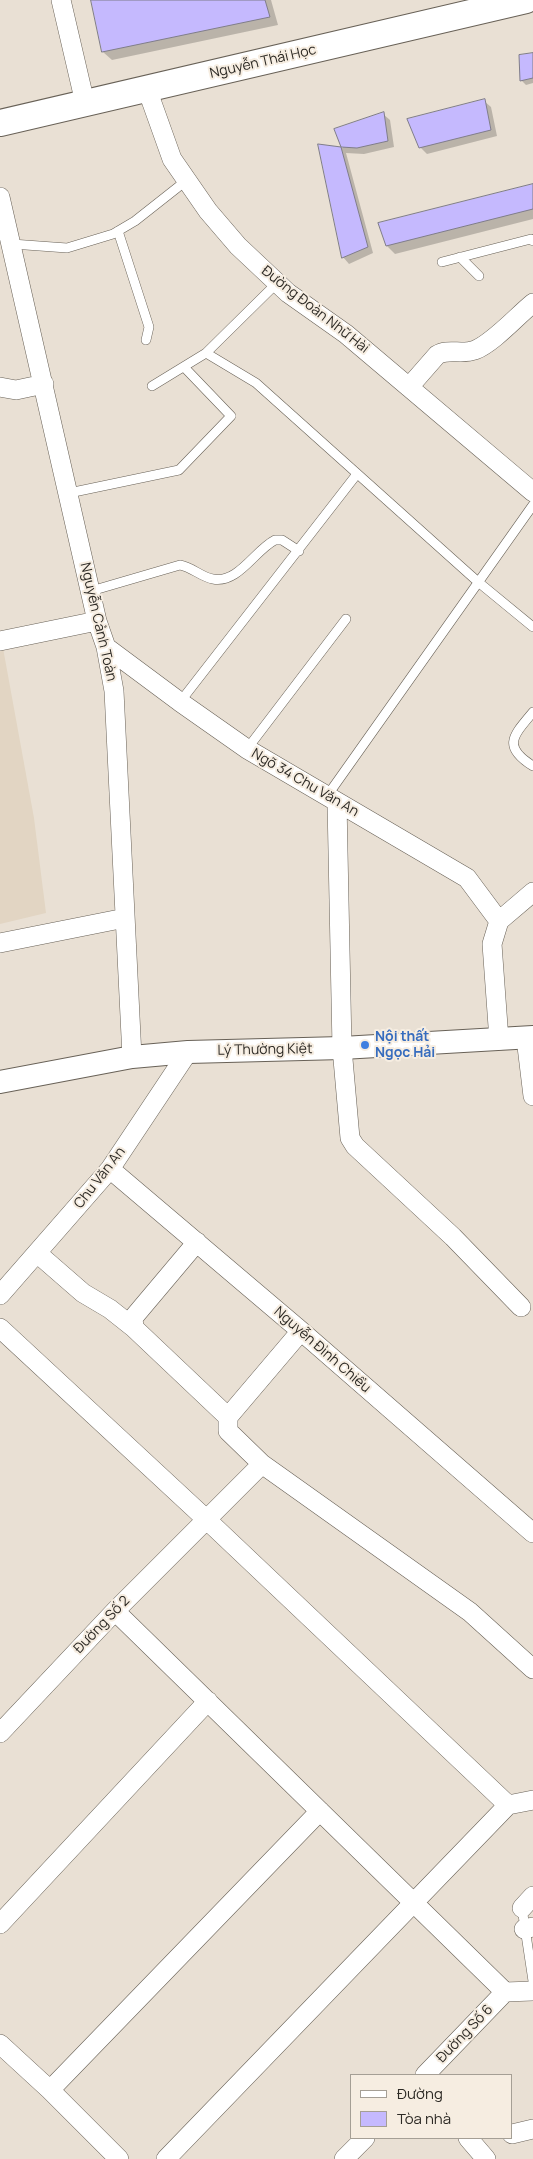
<!DOCTYPE html>
<html>
<head>
<meta charset="utf-8">
<style>
  body { margin:0 }
  #map { position:relative; width:533px; height:2159px; overflow:hidden; background:#e9e0d4; font-family:Manrope,sans-serif }
  canvas { display:block }
  .legend { position:absolute; left:350px; top:2074px; width:162px; height:65px; box-sizing:border-box; background:#f6ede1; border:1px solid #a59f95; margin:0; padding:6px 9px; list-style:none; font-size:15px; color:#2c2924 }
  .legend li { display:flex; align-items:center; gap:10px; height:25px }
  .legend b { width:25px; border:1px solid #a59f95 }
</style>
</head>
<body>
<div id="map">
<canvas width="533" height="2159"></canvas>
<ul class="legend">
<li><b style="height:6px;background:#fff"></b>Đường</li>
<li><b style="height:14px;background:#c5b9fe"></b>Tòa nhà</li>
</ul>
</div>
<script>
const g = document.querySelector('canvas').getContext('2d');
g.lineJoin = 'round';
function paint(path, color) { g.fillStyle = color; g.fill(path, 'evenodd'); }
function stroke(path, color, width, dash) { g.strokeStyle = color; g.lineWidth = width; g.lineCap = dash ? 'butt' : 'round'; g.setLineDash(dash || []); g.stroke(path); }
function write(font, color, halo, rows, align = 'center') {
  g.font = font + ' Manrope,sans-serif'; g.lineWidth = 4; g.setLineDash([]); g.textBaseline = 'middle'; g.strokeStyle = halo; g.fillStyle = color; for (const [text, x, y, turn = 0] of rows) {
    g.save(); g.translate(x, y); g.rotate((+turn || 0) * Math.PI / 180); g.textAlign = isNaN(turn) ? turn : align; if (halo) g.strokeText(text, 0, 0); g.fillText(text, 0, 0); g.restore();
  }
}
paint(new Path2D(`
  M0,648h3l31,170 12,95 -46,11z`), '#e2d5c3');
paint(new Path2D(`
  M93,0h178l7,25 -166,35 -9,-8z
  M533,54v29l-7,2 -4,-4 -2,-25z
  M484,101l7,6 6,29 -70,18 -7,-7z
  M383,114l7,6 4,27 -30,7 -18,-1 27,100 -24,11 -6,-7 -23,-111 23,2 -7,-18z
  M533,185v34l-138,35 -8,-8z`), '#0003');
const building = new Path2D(`
  M91,0h174l5,17 -168,35z
  M533,53v25l-13,3 -1,-26z
  M485,99l6,31 -72,18 -12,-29z
  M384,112l4,29 -31,7 -16,-1 -7,-18z
  M318,144l23,3 27,100 -26,11z
  M533,184v25l-147,37 -8,-23z`);
paint(building, '#c5b9fe');
stroke(building, '#7f7d89', 1);
const service = new Path2D(`
  M118,231l31,96 -3,13
  M12,244l55,4 46,-14 22,-13 52,-41
  M460,257l19,19
  M442,262l89,-23 2,2
  M206,353l50,30 221,198 56,46
  M152,386l54,-33 71,-70
  M69,493l110,-23 52,-54 -47,-49
  M91,591l89,-26c12,2 21,12 33,14 25,5 42,-29 62,-39h7l17,11
  M180,702l177,-228
  M533,712c-19,23 -32,34 0,54
  M247,749l99,-130
  M327,796l206,-291
  M522,1908l11,73`);
const minor = new Path2D(`
  M61,0l24,103
  M147,89l25,70 36,52 30,35 50,47 58,41 187,158
  M0,197l97,424 9,26 8,44 18,366
  M0,387l16,3 28,-6
  M409,387l28,-32c11,-7 25,0 38,-5 18,-7 42,-34 58,-47
  M0,641l97,-20
  M106,647l74,55 67,47 220,129 32,43
  M337,802l5,246 8,90 5,8 98,91 68,70
  M0,943l125,-25
  M526,1038l7,58
  M499,1040l-7,-96 7,-23 34,-29
  M110,1169l191,162 232,202
  M197,1242l-64,76 1,10 94,89
  M37,1253l46,40 27,16 24,19
  M0,1295l110,-126 78,-117
  M0,1328l207,192 301,285
  M301,1331l-73,86v14l34,33 208,148 63,57
  M115,1611l390,381 28,-1
  M0,1733l115,-122 147,-147
  M522,1908l11,-12
  M0,1924l208,-223
  M524,1929l9,-2
  M0,2044l50,46 69,69
  M425,2075l80,-83
  M50,2090l270,-279
  M512,2134l21,-5
  M468,2138l18,21
  M166,2159l342,-354 25,-5
  M344,2159l21,-21`);
const tertiary = new Path2D(`
  M0,1082l132,-25 56,-5 154,-4 191,-11`);
const secondary = new Path2D(`
  M0,123l526,-123`);
stroke(service, '#686157', 10);
stroke(minor, '#686157', 20);
stroke(tertiary, '#686157', 24);
stroke(secondary, '#686157', 28);
stroke(service, '#fff', 9);
stroke(minor, '#fff', 19);
stroke(tertiary, '#fff', 22);
stroke(secondary, '#fff', 26);
for (const [x, y, r, color] of [
  [365,1045,5,"#3f7fe0"]
]) { const dot = new Path2D(); dot.arc(x, y, r, 0, 2 * Math.PI); g.fillStyle = color; g.fill(dot); stroke(dot, '#f6ede1', 2); }
write('14px', '#2c2924', '#f6ede1', [
  ["Nguyễn Thái Học",263,62,-13],
  ["Đường Đoàn Nhữ Hài",315,310,38],
  ["Nguyễn Cảnh Toàn",98,622,77],
  ["Ngõ 34 Chu Văn An",305,783,30],
  ["Lý Thường Kiệt",265,1050,-1],
  ["Chu Văn An",100,1178,-52],
  ["Nguyễn Đình Chiểu",322,1350,41],
  ["Đường Số 2",102,1625,-46],
  ["Đường Số 6",465,2034,-46]
]);
write('bold 14px', '#366cbe', '#f6ede1', [
  ["Nội thất",375,1037],
  ["Ngọc Hải",375,1053]
], 'left');
</script>
</body>
</html>
